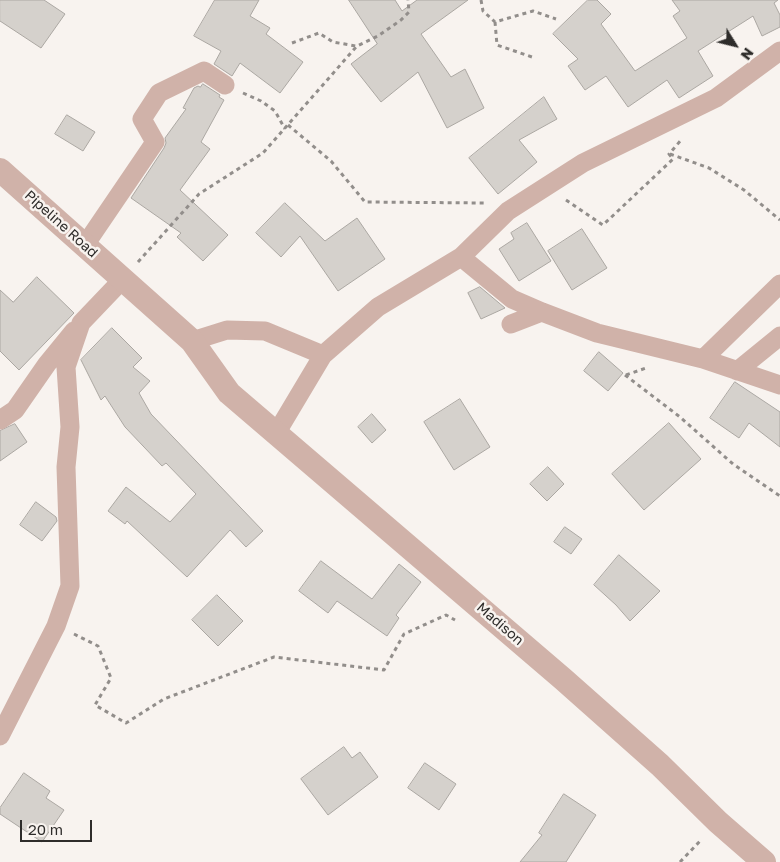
<!DOCTYPE html>
<html>
<head>
<meta charset="utf-8">
<style>
  body { margin:0 }
  #map { position:relative; width:780px; height:862px; overflow:hidden; background:#f8f3ef; font-family:"Golos Text",sans-serif }
  canvas { display:block }
  .north { position:absolute; left:710px; top:20px; width:50px; height:50px; -webkit-text-stroke:4px #f8f3ef; paint-order:stroke; rotate:126deg; font-size:14px; font-weight:700; line-height:20px; text-align:center; color:#2e2c2a }
  .north::after { content:''; display:block; margin:auto; width:18px; height:22px; background:#2e2c2a; clip-path:polygon(50% 0,100% 100%,50% 72%,0 100%) }
  .scale { position:absolute; left:20px; top:820px; width:72px; height:22px; box-sizing:border-box; border:2px solid #2e2c2a; border-top:0; padding-left:6px; font-size:15px; line-height:18px; white-space:nowrap; color:#2e2c2a; -webkit-text-stroke:4px #f8f3ef; paint-order:stroke }
</style>
</head>
<body>
<div id="map">
<canvas width="780" height="862"></canvas>
<div class="north">N</div>
<div class="scale">20 m</div>
</div>
<script>
const g = document.querySelector('canvas').getContext('2d');
g.lineJoin = 'round';
function paint(path, color) { g.fillStyle = color; g.fill(path, 'evenodd'); }
function stroke(path, color, width, dash) { g.strokeStyle = color; g.lineWidth = width; g.lineCap = dash ? 'butt' : 'round'; g.setLineDash(dash || []); g.stroke(path); }
function write(font, color, halo, rows, align = 'center') {
  g.font = font + ' "Golos Text",sans-serif'; g.lineWidth = 5; g.setLineDash([]); g.textBaseline = 'middle'; g.strokeStyle = halo; g.fillStyle = color; for (const [text, x, y, turn = 0] of rows) {
    g.save(); g.translate(x, y); g.rotate((+turn || 0) * Math.PI / 180); g.textAlign = isNaN(turn) ? turn : align; if (halo) g.strokeText(text, 0, 0); g.fillText(text, 0, 0); g.restore();
  }
}
const building = new Path2D(`
  M0,0h44l21,14 -24,34 -41,-27z
  M215,0h44l-9,16 20,12 -4,6 37,28 -23,31 -40,-30 -8,13 -18,-12 7,-13 -27,-15z
  M349,0h46l7,11 15,-11h51l-47,34 30,43 14,-8 19,39 -37,20 -29,-56 -37,30 -30,-38 26,-20z
  M588,0h9l14,14 -10,10 34,47 52,-33 -14,-22 7,-5 -8,-11h106l-4,3 6,12v12l-18,9 -9,-20 -55,35 15,25 -34,22 -12,-18 -39,27 -22,-31 -21,14 -17,-24 10,-7 -25,-25z
  M203,84l17,11 -1,2 5,3 -23,42 9,7 -30,41 48,45 -25,26 -26,-24 4,-4 -50,-35 33,-50 2,-5 -1,-5 21,-29 -3,-1 11,-20 4,-2 2,1z
  M544,97l13,22 -38,21 18,22 -39,32 -29,-36z
  M67,115l28,17 -12,19 -28,-17z
  M285,203l40,38 32,-23 28,41 -47,32 -38,-55 -19,21 -25,-24z
  M527,223l24,38 -32,20 -20,-32 15,-10 -3,-6z
  M582,229l25,39 -35,22 -24,-39z
  M37,277l37,36 -55,57 -19,-19v-61l13,12z
  M480,287l25,21 -24,11 -13,-26z
  M112,328l30,30 -9,9 17,14 -11,12 12,21 112,117 -17,16 -16,-17 -43,47 -60,-56 -2,3 -17,-13 18,-24 44,35 26,-28 -30,-31 -4,3 -37,-39 -20,-31 -4,4 -20,-40z
  M599,352l24,21 -15,18 -24,-20z
  M735,382l45,30v35l-31,-24 -10,15 -29,-20z
  M460,399l30,48 -36,23 -30,-48z
  M372,414l14,16 -14,13 -14,-16z
  M669,423l32,36 -57,51 -32,-36z
  M15,424l12,18 -27,19v-30z
  M548,467l16,17 -17,17 -17,-17z
  M36,502l20,15 1,4 -15,20 -22,-16z
  M565,527l17,12 -11,15 -17,-12z
  M619,555l41,36 -30,30 -14,-16 -22,-20z
  M321,561l51,38 27,-35 22,18 -25,33 3,3 -12,18 -50,-35 -9,12 -29,-22z
  M217,595l26,26 -25,25 -26,-26z
  M344,747l8,11 8,-6 18,25 -50,38 -27,-36z
  M425,763l31,21 -17,26 -31,-22z
  M24,773l26,18 -4,7 18,12 -22,32 -42,-28v-6z
  M564,794l32,21 -30,47h-46l22,-27 -3,-2z`);
paint(building, '#d5d1cc');
stroke(building, '#aba7a2', 1);
stroke(new Path2D(`
  M481,0l2,11 12,11 38,-11 23,8
  M495,22l2,23 35,12
  M292,43l27,-10 14,9 23,4
  M243,93l18,8 14,10 10,18
  M288,125l43,36 34,41 120,1
  M670,154l39,14 35,22 36,30
  M566,200l37,25 70,-66 -4,-5 13,-15
  M138,262l61,-68 64,-41 94,-107 21,-10 23,-16 8,-8 -1,-12
  M625,375l55,42 53,47 47,32
  M626,375l20,-7
  M74,634l24,12 13,32 -16,27 31,18 38,-24 110,-42 110,13 20,-36 42,-19 9,5
  M680,862l22,-23`), '#928e8b', 3, [4, 4]);
stroke(new Path2D(`
  M85,245l70,-103 -13,-23 17,-26 45,-22 21,14
  M461,257l51,42 30,13 55,21 106,26 77,26
  M511,324l31,-12
  M192,341l35,-11 38,1 58,24
  M703,359l77,-75
  M737,371l43,-35
  M0,420l15,-10 32,-46 27,-33
  M277,432l46,-77 55,-48 83,-50 47,-46 75,-48 133,-65 64,-47
  M0,736l56,-110 14,-40 -4,-119 4,-40 -4,-60 15,-44 42,-44`), '#d0b2a9', 19);
stroke(new Path2D(`
  M0,170l192,171 37,52 334,286 97,86 58,57 46,40`), '#d0b2a9', 24);
write('14px', '#2e2c2a', '#f8f3ef', [
  ["Pipeline Road",61,224,42],
  ["Madison",500,624,41]
]);
</script>
</body>
</html>
